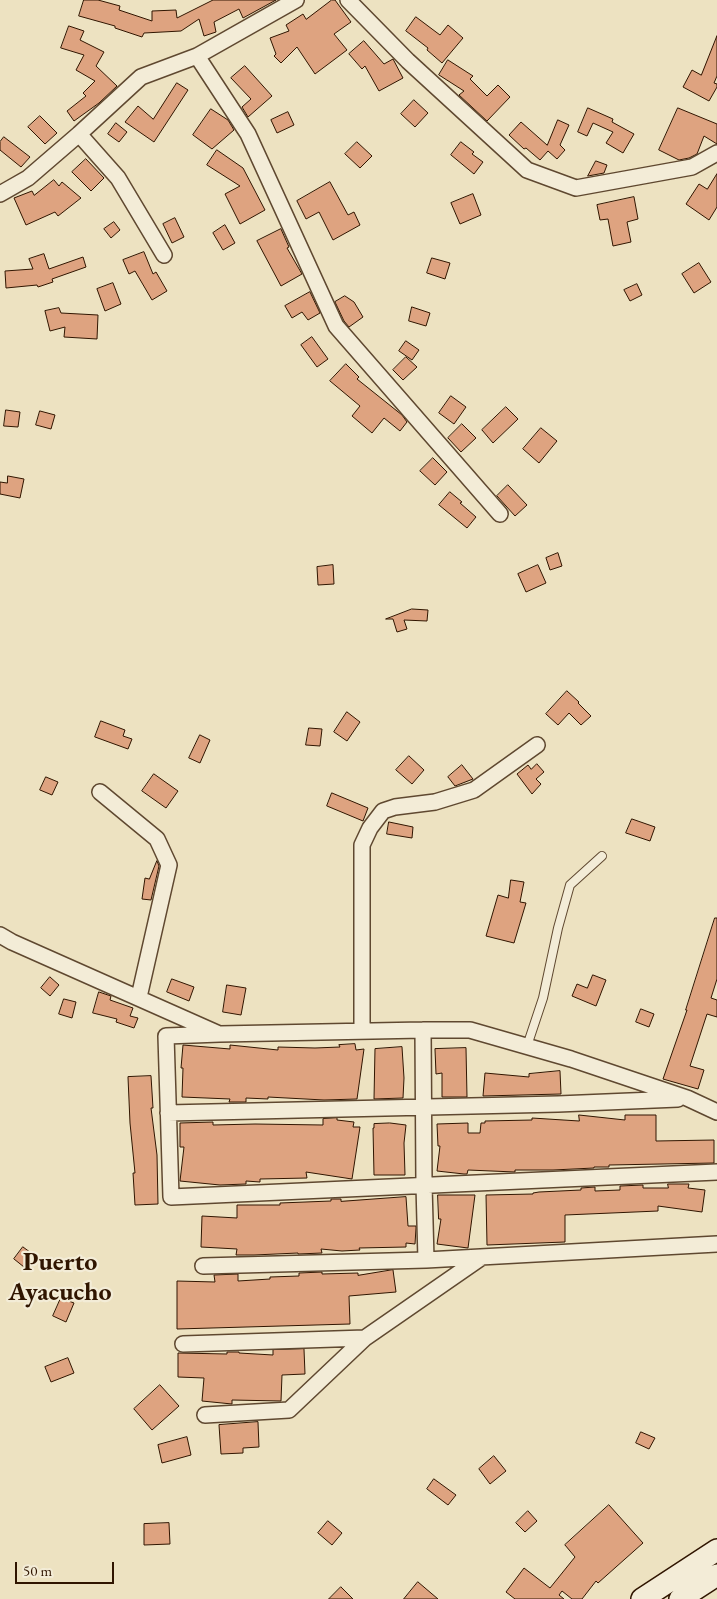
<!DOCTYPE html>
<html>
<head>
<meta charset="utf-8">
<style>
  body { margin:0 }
  #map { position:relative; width:717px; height:1599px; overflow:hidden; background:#ede2c1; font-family:"EB Garamond",serif }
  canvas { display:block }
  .scale { position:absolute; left:15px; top:1562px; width:99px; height:22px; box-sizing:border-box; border:2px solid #301500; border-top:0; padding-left:6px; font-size:15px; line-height:18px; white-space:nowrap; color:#301500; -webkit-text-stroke:4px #f3ecd7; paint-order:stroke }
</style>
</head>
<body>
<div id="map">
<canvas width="717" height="1599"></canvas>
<div class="scale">50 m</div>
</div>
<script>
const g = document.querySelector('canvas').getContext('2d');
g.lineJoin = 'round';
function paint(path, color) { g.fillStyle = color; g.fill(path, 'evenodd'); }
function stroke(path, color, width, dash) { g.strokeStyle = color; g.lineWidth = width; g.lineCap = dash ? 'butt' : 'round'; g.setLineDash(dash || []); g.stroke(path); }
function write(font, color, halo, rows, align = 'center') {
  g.font = font + ' "EB Garamond",serif'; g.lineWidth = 4.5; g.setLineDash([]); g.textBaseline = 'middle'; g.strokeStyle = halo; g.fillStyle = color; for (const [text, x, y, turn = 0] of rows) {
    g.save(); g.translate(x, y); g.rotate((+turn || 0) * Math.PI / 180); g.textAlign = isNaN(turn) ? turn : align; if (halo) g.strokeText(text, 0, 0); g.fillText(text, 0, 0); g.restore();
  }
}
const building = new Path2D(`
  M84,0h14l22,6 -1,4 33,11v-10l24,-1 1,8 36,-18h63l-33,18 -4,-9 -25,13 2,10 -12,4 -5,-17 -18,12 -37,2 -2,4 -27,-9v-2l-36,-10z
  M332,0h3l16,22 -17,12 13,16 -32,24 -18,-27 -16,16 -7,-7 2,-2 -6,-16 19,-7 -3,-6 17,-11 3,5z
  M416,17l24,18 8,-10 15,13 -21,25 -15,-13 1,-2 -22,-17z
  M69,26l15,5 -4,9 24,12 -8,14 21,20 -18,17 -25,18 -7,-10 19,-15 -3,-3 12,-12 -19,-11 8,-15 -23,-7z
  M717,36v40l-3,7 3,1v3l-8,14 -26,-14 9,-17 9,5z
  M364,41l20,23 9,-5 10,19 -24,13 -14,-25 -3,3 -13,-15z
  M448,60l25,16 -3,3 17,17 11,-11 12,12 -23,24 -28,-26 5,-4 -25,-16z
  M245,66l27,30 -24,21 -6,-10 9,-8 -20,-21z
  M177,83l11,7 -34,52 -29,-20 13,-16 15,13z
  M414,100l14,13 -13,14 -14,-13z
  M588,108l25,11 -1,3 22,12 -11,19 -17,-10 7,-11 -20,-9 -6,13 -9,-4z
  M678,108l39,16v20l-13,-8 -7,18 -8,4 -10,2 -20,-10z
  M211,109l17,11 6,10 -22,19 -19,-14z
  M288,112l6,13 -17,8 -6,-13z
  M40,116l17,17 -12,11 -17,-17z
  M558,120l11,5 -9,20 5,5 -8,9 -9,-8 -8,9 -14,-12 -2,1 -15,-14 12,-13 26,23z
  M116,123l11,9 -8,10 -11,-8z
  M4,137l26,20 -9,10 -21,-17v-8z
  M357,142l15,14 -12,12 -15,-14z
  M461,142l13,10 -2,2 11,8 -9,12 -23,-19z
  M217,150l26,18 22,42 -25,14 -15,-30 15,-8 -33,-21z
  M86,159l18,19 -13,13 -19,-19z
  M596,161l11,4 -3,8 -16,3z
  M717,174v33l-8,13 -23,-16 13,-20 8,5z
  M54,180l5,6 3,-4 19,16 -23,18 -3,-4 -29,13 -12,-27 18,-7 2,4z
  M330,182l18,33 6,-3 6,13 -27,15 -14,-28 -13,7 -9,-18z
  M473,194l8,21 -21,9 -9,-21z
  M634,197l4,22 -11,3 4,20 -18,4 -5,-27 -8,1 -3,-15z
  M175,218l9,19 -12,6 -9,-19z
  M114,222l6,8 -9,8 -7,-9z
  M225,225l10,18 -12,7 -10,-17z
  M281,229l8,18 -2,1 15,26 -21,12 -24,-45z
  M144,252l9,22 3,-2 11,19 -15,9 -17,-29 -6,3 -6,-14z
  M44,254l5,15 34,-12 3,10 -34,12 1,3 -15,5 -1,-2 -31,3 -1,-17 28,-2 -4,-10z
  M432,258l18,5 -5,16 -18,-6z
  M699,263l12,19 -17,11 -12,-19z
  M113,283l8,21 -16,7 -8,-22z
  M637,284l5,11 -12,6 -6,-11z
  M310,292l10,21 -12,7 -6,-8 -10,6 -7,-12z
  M345,296l9,6 9,15 -14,10 -5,-6 -9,-19z
  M412,307l18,6 -4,13 -17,-5z
  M59,308l2,5 37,2 -1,24 -33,-2 1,-10 -15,4 -5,-20z
  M312,337l16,22 -11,8 -16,-22z
  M406,341l13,9 -7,10 -13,-9z
  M406,357l11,10 -14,13 -10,-10z
  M346,364l13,13 -2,2 45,36 5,7 -7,9 -16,-13 -12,15 -20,-17 8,-10 -30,-25z
  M451,396l15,11 -12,17 -15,-11z
  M506,407l12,12 -25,24 -11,-13z
  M6,410l14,2 -2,15 -14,-1z
  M40,411l15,4 -4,14 -15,-4z
  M462,424l14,14 -15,14 -13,-14z
  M541,428l16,13 -18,22 -16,-14z
  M433,458l14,14 -12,13 -15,-14z
  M8,476l16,3 -4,19 -20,-4v-12l7,1z
  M508,485l19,20 -12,11 -18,-20z
  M450,492l12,10 -2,1 16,14 -9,11 -28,-23z
  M558,553l4,13 -12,4 -4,-12z
  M333,565l1,19 -16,1 -1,-18z
  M538,565l8,18 -20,9 -8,-18z
  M412,609l16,1 -1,11 -23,-1 3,9 -10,3 -4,-13h-7z
  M567,691l12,11 -1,1 13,13 -10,9 -12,-12 -11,12 -12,-11z
  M347,712l13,10 -13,19 -13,-9z
  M101,721l24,9 -2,6 9,3 -4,10 -33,-12z
  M309,728l13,1 -2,17 -14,-1z
  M200,735l10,5 -10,23 -11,-5z
  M409,756l15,14 -12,14 -16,-14z
  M537,764l7,8 -8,7 5,5 -9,10 -15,-20 11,-9 3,4z
  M462,765l11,14 -18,7 -7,-9z
  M154,774l24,17 -12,17 -24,-17z
  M46,777l12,5 -6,13 -12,-5z
  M332,793l36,15 -5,13 -36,-15z
  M632,819l23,8 -5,14 -24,-8z
  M389,822l24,5 -1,11 -25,-4z
  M157,861l2,5 -8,34 -9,-1 3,-21 4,1z
  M511,880l13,2 -4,20 6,1 -12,40 -28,-7 12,-41 10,3z
  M715,918h2v61l-6,19 6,2v17l-10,-3 -17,52 14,4 -6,19 -35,-10 24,-69h-1z
  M593,975l13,5 -10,26 -24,-10 5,-12 10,4z
  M50,977l9,8 -9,11 -9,-8z
  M172,979l22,8 -5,14 -22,-9z
  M227,985l19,3 -5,27 -18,-3z
  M99,992l12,4 -1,4 23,8 -3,8 8,2 -4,10 -18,-6 1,-3 -24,-6z
  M64,999l12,3 -4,16 -13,-4z
  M641,1009l13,5 -5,13 -13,-5z
  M355,1044l1,6 8,-1 -7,50 -33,1 -56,-3v2l-22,-1v4h-17l1,-3 -48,-2 1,-29h-2l2,-23 47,4v-4l48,5v-3l37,1 25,-1 -1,-2z
  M402,1047l2,31 -1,20 -29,1 1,-50z
  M466,1048l1,49h-25v-24l-6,1 -1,-25z
  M560,1071l1,23 -78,2 2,-23 44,4v-3z
  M151,1076l2,32h-2l6,47 1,49 -23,1 -2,-32h2l-5,-50 -2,-46z
  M579,1115l46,5v-5h31v26l58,-1v23l-105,2v2h-15v1l-41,2h-38v2l-47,-2 -1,4h-3l-27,-3 3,-25h-2l-1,-22 31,-1v10h12l1,-10h4v-2l47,-1v-2l47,3z
  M337,1118v2l17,2 -1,5h7l-8,52 -46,-7 1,6 -47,1v3l-14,-1v3l-26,1 -40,-4 4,-34h-4v-24l33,-1v3l42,-1 68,1v-6z
  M390,1123l16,2 -2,18 1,32h-31l-1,-47h1v-4z
  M668,1184h21l-1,4 17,2 -3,22 -44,-6v5l-93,4v27l-78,3 -1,-50 47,-1v-1l6,-1 42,-2v-2l14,-1v4l25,-1v-4l23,-1v3h25z
  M438,1195h37l-7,53 -31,-4 4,-25h-2z
  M406,1197l2,29h8v2l-1,16 -9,-1v4l-47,1 1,2 -18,1 -21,-2 1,4 -24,1v-1l-44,2h-18l1,-6 -36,-2 1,-31 35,2v-13h43v-2l51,-2v-2h10v2z
  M23,1247l11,8 -10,12 -10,-8z
  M393,1270l3,22 -47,4 1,28 -173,5v-48l38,1 -1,-7 24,-1v7l32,-2v-2l29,-1v-3l23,-1v2l36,-1v2z
  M61,1298l13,5 -8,19 -13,-6z
  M304,1349l1,25 -23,1 -1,26 -49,-1v4l-30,-3 2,-23 -26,-1v-24l49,1v-2h12v1l34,2v-5z
  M68,1358l6,15 -23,9 -6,-15z
  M160,1385l19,21 -27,24 -18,-21z
  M258,1422l1,25 -16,1v5l-22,1 -2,-29z
  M641,1432l14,6 -6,11 -13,-6z
  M187,1437l4,18 -29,8 -4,-18z
  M494,1456l12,15 -16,13 -11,-15z
  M434,1479l22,16 -8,10 -21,-16z
  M609,1505l34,38 -45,40 -2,-2 -14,18h-10l-10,-8 -3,4 5,4h-49l-9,-7 18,-24 26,20 25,-31 -10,-12z
  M528,1511l9,10 -12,11 -9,-9z
  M328,1521l14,12 -10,12 -14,-12z
  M169,1523l1,21 -26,1v-21z
  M418,1582l20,17h-34z
  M341,1587l12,12h-24z`);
paint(building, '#dea380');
stroke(building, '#301500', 1);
const lane = new Path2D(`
  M527,1046l16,-48 15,-70 12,-43 32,-29`);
const street = new Path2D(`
  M348,0l60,61 119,109 49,18 116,-21 25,-14
  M197,56l51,78 88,192 164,188
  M79,134l39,44 46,77
  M0,194l28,-16 51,-44 62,-57 56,-21 99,-56
  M100,792l57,47 12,26 -30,132
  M0,935l12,7 205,91
  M423,1030l1,155 2,75
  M362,1031v-186l8,-17 13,-17 12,-4 40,-5 39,-12 63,-45
  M717,1112l-30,-14 -116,-39 -101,-29h-47l-203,4 -54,2 5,161 546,-25
  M168,1113l390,-9 120,-5
  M203,1266l223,-6 291,-16
  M183,1344l182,-6
  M205,1415l84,-5 76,-72 117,-81`);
const secondary = new Path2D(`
  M642,1599l75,-49
  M680,1599l37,-24`);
stroke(lane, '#5f4830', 10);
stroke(street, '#5f4830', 18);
stroke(secondary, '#301500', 24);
stroke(lane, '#f3ecd7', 8);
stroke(street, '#f3ecd7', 15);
stroke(secondary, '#f3ecd7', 21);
write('bold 26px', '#301500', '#f3ecd7', [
  ["Puerto",60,1263],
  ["Ayacucho",60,1293]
]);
</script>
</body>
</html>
